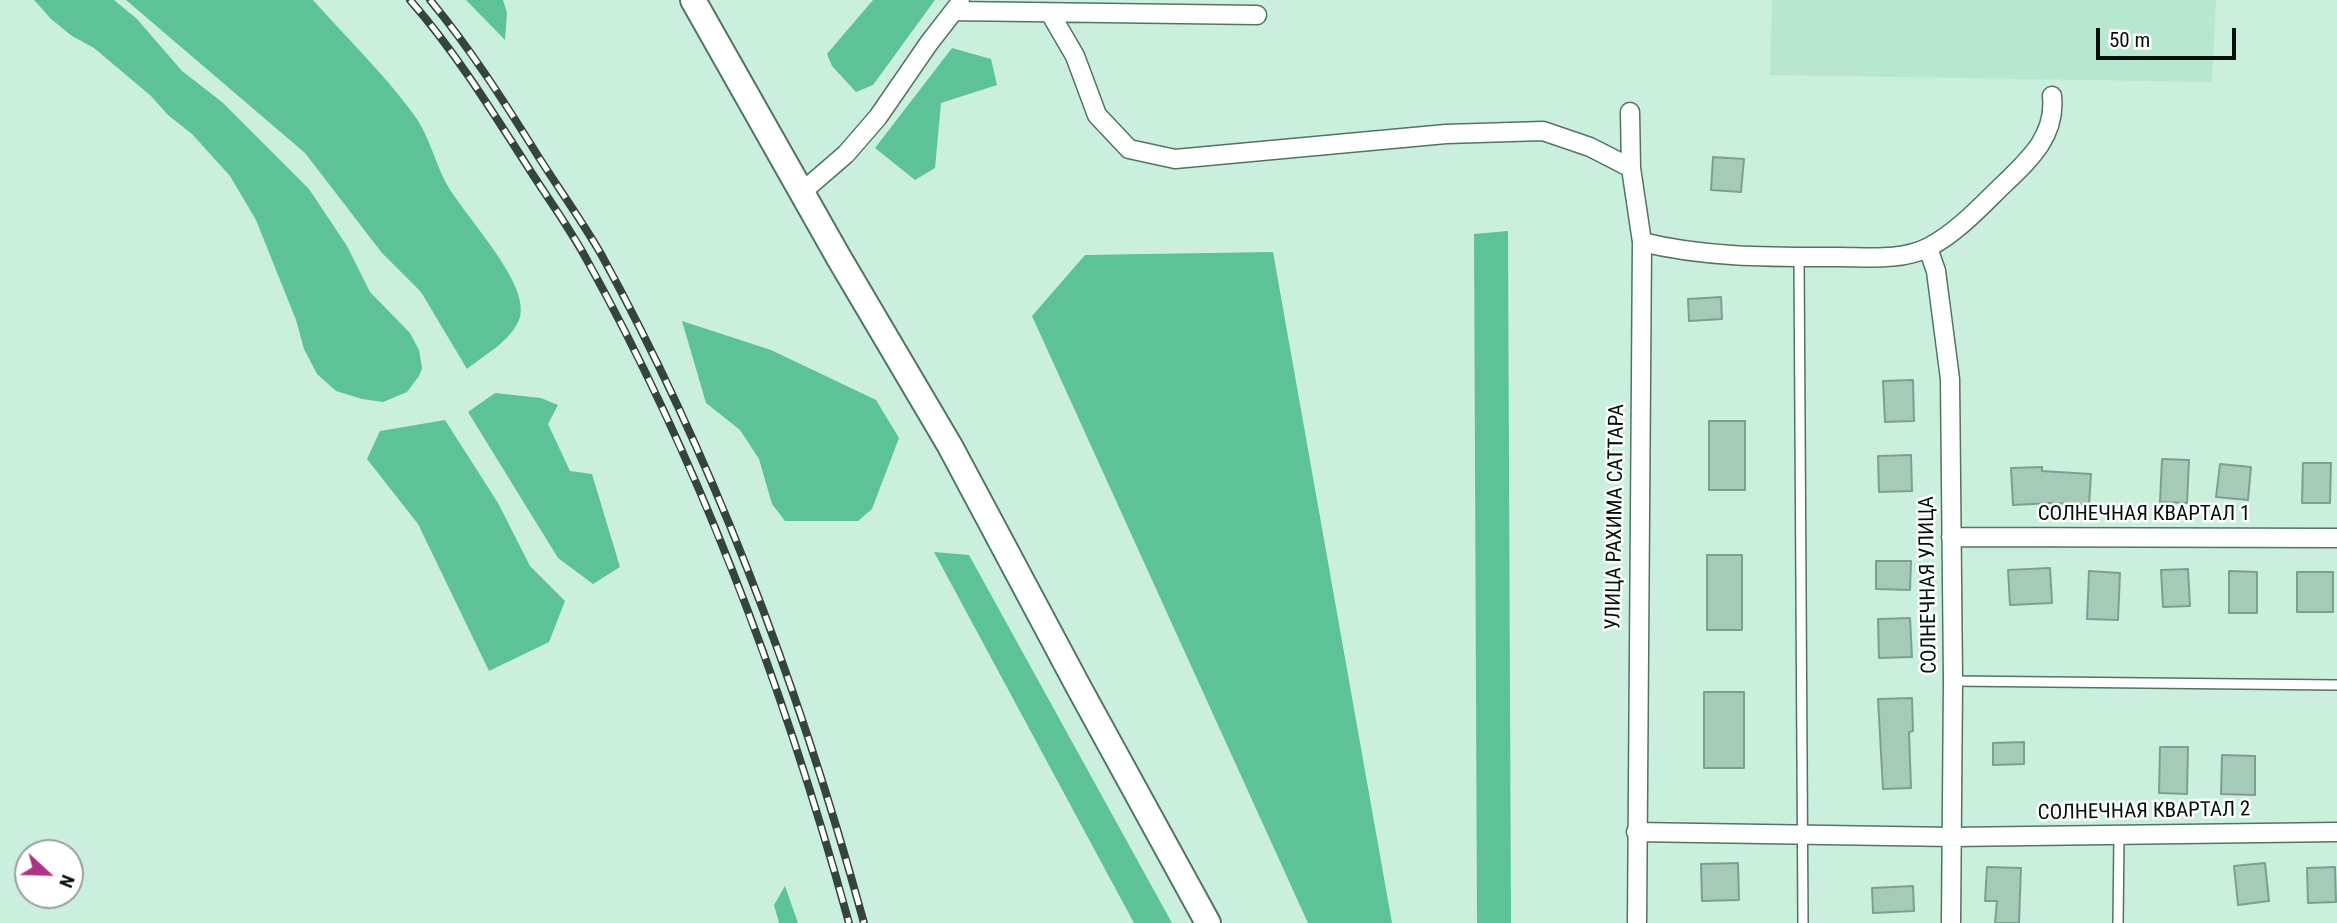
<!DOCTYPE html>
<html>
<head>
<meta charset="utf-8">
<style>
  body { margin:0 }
  #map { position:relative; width:2337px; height:923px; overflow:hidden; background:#caf0dd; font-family:"Roboto Condensed",sans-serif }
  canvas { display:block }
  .north { position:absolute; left:14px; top:839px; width:70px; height:70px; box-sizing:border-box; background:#fff; border:2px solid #9b9f9d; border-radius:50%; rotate:112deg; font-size:19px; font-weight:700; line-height:28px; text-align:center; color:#04100a }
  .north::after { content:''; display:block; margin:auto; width:24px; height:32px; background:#ad3386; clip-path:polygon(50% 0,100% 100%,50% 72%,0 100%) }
  .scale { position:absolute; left:2096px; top:28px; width:140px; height:32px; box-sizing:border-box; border:4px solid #04100a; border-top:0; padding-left:9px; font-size:21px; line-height:24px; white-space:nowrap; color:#04100a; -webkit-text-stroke:5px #fff; paint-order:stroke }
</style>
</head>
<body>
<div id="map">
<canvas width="2337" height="923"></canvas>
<div class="north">N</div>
<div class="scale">50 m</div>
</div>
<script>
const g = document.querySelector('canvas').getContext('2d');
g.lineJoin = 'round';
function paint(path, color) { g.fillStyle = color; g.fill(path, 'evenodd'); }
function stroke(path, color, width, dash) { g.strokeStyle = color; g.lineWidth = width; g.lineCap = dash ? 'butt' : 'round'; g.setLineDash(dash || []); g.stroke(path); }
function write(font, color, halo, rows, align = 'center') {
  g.font = font + ' "Roboto Condensed",sans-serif'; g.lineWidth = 5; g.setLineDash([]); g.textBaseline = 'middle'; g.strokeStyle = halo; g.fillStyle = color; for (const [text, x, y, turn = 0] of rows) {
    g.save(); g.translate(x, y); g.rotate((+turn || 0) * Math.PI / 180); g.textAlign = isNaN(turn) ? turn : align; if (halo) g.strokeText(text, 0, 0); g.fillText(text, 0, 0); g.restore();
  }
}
paint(new Path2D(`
  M1772,0h444l-4,82 -442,-7z`), '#b8e7cf');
paint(new Path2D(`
  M34,0h80l23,19 45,52 40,31 87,87 38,57 23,46 40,41 9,17 3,18 -3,8 -12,16 -24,10 -21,-3 -26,-8 -19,-17 -13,-25 -8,-29 -40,-100 -26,-44 -38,-42 -24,-19 -17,-19 -57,-48 -22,-12 -21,-17z
  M126,0h187c32,36 70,73 99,112 16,21 21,44 32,67 16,33 86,102 76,138 -7,23 -36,38 -53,52l-46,-77 -39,-39 -77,-100z
  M466,0h37l4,13 -2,27z
  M873,0h62l-62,85 -17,7 -24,-26 -5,-12z
  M952,48l39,11 6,26 -56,18 -6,65 -20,12 -40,-32z
  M1508,231l3,692h-34l-3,-689z
  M1273,252l119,671h-84l-276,-607 53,-61z
  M682,321l89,29 105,50 23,38 -27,71 -14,12h-73l-13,-17 -13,-45 -19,-29 -34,-27z
  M495,393l46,5 17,7 -10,19 22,47 22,3 28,93 -27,17 -35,-26 -90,-146z
  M445,420l53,83 32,63 35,35 -16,41 -60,29 -71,-147 -51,-65 13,-28z
  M934,552l35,3 203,368h-38z
  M785,886l13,37h-19l-5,-18z`), '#5dc296');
const building = new Path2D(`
  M1713,157l31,2 -3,33 -30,-2z
  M1721,297l1,22 -33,2 -1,-22z
  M1913,380l1,41 -29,1 -2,-41z
  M1709,421h36v69h-36z
  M1911,455l1,36 -33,1 -1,-36z
  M2162,459l27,1 -2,43 -27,-1z
  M2303,463h28l-1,40h-28z
  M2220,464l31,3 -3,33 -32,-3z
  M2042,467v4l49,3 -2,31 -36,-2 -40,2 -2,-37z
  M1707,555h35v75h-35z
  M1876,561h35l-1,29 -34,-1z
  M2050,568l2,35 -42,2 -2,-35z
  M2188,569l2,37 -27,1 -2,-37z
  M2089,571l31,2 -2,47 -31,-1z
  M2229,571l28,1v41h-28z
  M2297,572h36v40h-36z
  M1910,618l2,39 -33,1 -1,-39z
  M1704,692h40v76h-40z
  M1912,698l1,33 -4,1 2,56 -28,1 -5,-90z
  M2024,742v22l-31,1v-22z
  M2160,747h28l-1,47 -28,-1z
  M2222,755l33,1v39l-34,-1z
  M1738,863l1,37 -37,1 -1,-37z
  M2265,863l4,38 -31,4 -4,-39z
  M1987,867l34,1 -2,55h-24l2,-22h-12z
  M2335,867l1,35 -28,1 -1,-35z
  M1913,886l1,25 -41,2 -1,-25z`);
paint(building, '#a5cab7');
stroke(building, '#7ca08e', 2);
const lane = new Path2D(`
  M1799,257l4,666
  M1953,681l384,4
  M2118,923l1,-88`);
const street = new Path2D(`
  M954,11l303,4
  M1050,13l25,43 22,59 32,34 46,10 271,-25 97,-3 47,16 41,21
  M1630,112l1,56 11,74 -5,681
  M802,192l44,-38 32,-37 51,-74 31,-40
  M1642,242c64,16 132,15 197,15 30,0 63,4 90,-10 29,-15 54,-43 77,-65 26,-25 50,-48 46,-86
  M1928,248l8,23 14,108 3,302 -2,242
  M1951,537l386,1
  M1636,832l316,5 385,-5`);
const secondary = new Path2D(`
  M693,0l146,258 111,188 128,240 130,237`);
stroke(lane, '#517463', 12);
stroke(street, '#517463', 21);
stroke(secondary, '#517463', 28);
stroke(lane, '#fff', 9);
stroke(street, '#fff', 18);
stroke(secondary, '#fff', 24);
const rail = new Path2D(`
  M410,0c44,50 80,108 116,164 20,32 44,64 62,98 113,204 199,436 261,661
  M430,0c40,48 75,103 108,156 21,33 44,65 63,98 115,210 200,439 263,669`);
stroke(rail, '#33453c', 8);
stroke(rail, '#fff', 5, [16]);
write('21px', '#04100a', '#fff', [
  ["СОЛНЕЧНАЯ КВАРТАЛ 1",2144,515],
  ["УЛИЦА РАХИМА САТТАРА",1616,517,-89],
  ["СОЛНЕЧНАЯ УЛИЦА",1929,585,-91],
  ["СОЛНЕЧНАЯ КВАРТАЛ 2",2144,812,-1]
]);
</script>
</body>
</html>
